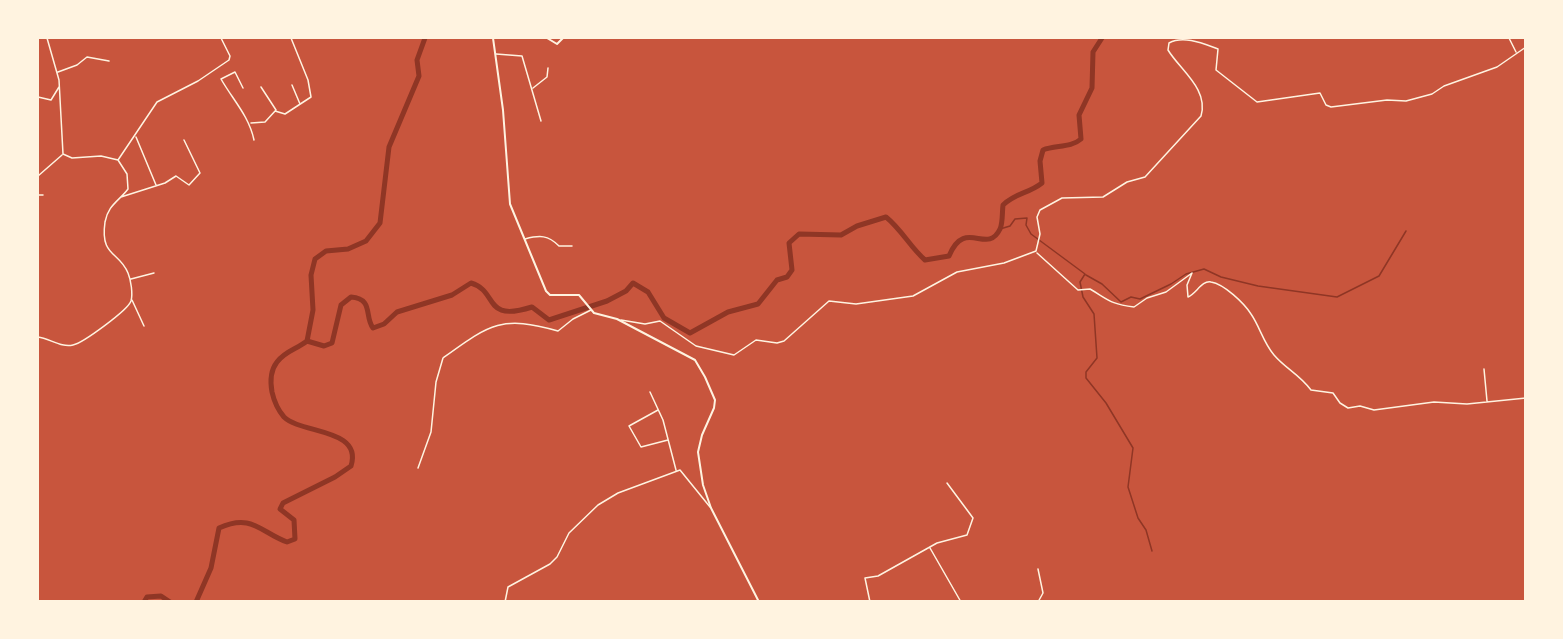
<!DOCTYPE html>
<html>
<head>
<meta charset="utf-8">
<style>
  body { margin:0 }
  #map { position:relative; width:1563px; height:639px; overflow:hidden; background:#c8553d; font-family:Barlow,sans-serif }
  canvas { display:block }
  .frame { position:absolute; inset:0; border:39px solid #fff3e0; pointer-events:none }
</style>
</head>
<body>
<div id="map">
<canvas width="1563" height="639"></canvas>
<div class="frame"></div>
</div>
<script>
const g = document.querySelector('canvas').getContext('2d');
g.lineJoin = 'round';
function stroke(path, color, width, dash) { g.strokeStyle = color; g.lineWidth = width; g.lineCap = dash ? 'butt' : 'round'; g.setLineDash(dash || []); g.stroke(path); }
stroke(new Path2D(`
  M1000,229l10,-3 5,-7 12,-1 -1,7 5,9 54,40 -5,8 3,15 11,17 3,44 -11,14v6l20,25 27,45 -5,39 10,31 8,12 6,21
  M1086,275l16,9 19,18 10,-5 9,2 31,-15 15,-10 18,-5 17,8 37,9 79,11 42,-21 27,-45`), '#8f3625', 1.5);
stroke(new Path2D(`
  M307,341l17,5 8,-3 9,-38 10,-8c23,2 13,19 22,31l11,-4 13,-12 55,-17 19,-12c28,8 11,40 61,24l17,13 58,-19 19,-10 7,-8 15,9 16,26 26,15 38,-21 30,-8 19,-24 10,-3 5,-7 -3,-27 10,-9 42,1 16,-9 29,-9c16,13 24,30 39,43l24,-4c16,-39 38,0 51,-27 3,-6 2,-17 3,-24 14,-13 25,-11 39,-22l-2,-22 3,-11c12,-5 28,-2 38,-11l-2,-24 13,-27 1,-36 9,-14
  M144,602l3,-5 14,-1 9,6
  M196,602l15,-34 8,-40c33,-15 41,4 68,14l8,-3 -1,-19 -14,-11 3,-6 52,-26 16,-11c12,-38 -50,-32 -67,-49 -6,-7 -10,-16 -12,-25 -2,-11 -2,-21 5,-30 8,-11 20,-13 30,-21l6,-31 -2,-35 4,-16 11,-8 22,-2 18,-8 14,-18 9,-76 30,-71 -2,-16 8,-22`), '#8f3625', 5);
stroke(new Path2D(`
  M1509,38l7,14
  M496,54l26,2 19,65
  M58,72l19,-7 10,-8 22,4
  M292,85l8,19
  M243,88l-8,-16 -14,7c12,21 28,37 33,61
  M533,88l14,-11 1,-9
  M38,97l13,3 8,-13
  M275,111l10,3 26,-17 -3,-17 -17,-42
  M251,123l14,-1 11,-12 -15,-23
  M136,137l20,48
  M118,160l39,-58 41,-21 31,-21 1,-4 -9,-18
  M38,176l24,-21
  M38,195h5
  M121,197l44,-14 11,-7 13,9 11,-12 -16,-33
  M525,239c15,-4 23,-4 34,7h13
  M1037,253l41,37 12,-1c19,11 20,15 44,18l13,-9 19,-6 26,-19 -5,12 1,12c8,-3 14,-17 23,-15 13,2 33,21 40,32 9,13 12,28 23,41 12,14 25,19 37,35l22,3 7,10 8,5 12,-2 14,4 60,-8 33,2 59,-6
  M131,279l23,-6
  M132,300l12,26
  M621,320l24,4 15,-3 36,25 38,9 22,-15 21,3 7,-2 45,-40 27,3 57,-8 44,-24 47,-9 32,-12 4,-17 -3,-17 3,-7 22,-12 41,-1 24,-15 18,-5 56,-61c8,-27 -21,-46 -33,-66l1,-7c15,-8 35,1 49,6l-2,21 41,32 63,-9 6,12 5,2 56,-7 19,1 26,-7 12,-8 53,-19 29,-20
  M38,337c11,1 23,11 35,8 10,-2 55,-35 58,-44 2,-7 0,-21 -3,-28 -9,-22 -28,-16 -23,-51 3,-17 14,-21 23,-33l-1,-15 -9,-14 -17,-4 -29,2 -9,-4 -4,-74 -12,-42
  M1484,369l3,32
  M650,392l13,28 13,50
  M658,410l-29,16 12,21 27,-7
  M418,468l13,-36 5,-50 7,-24c47,-34 58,-43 115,-27l15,-12 18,-9
  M930,548l31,54
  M1038,569l5,24 -5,9
  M505,602l3,-15 42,-23 7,-7 12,-24 29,-28 20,-12 62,-23 30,37
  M870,602l-5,-24 13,-2 59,-33 30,-8 6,-17 -26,-35`), '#fff3e0', 1.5);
stroke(new Path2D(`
  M547,38l10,6 6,-6`), '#fff3e0', 2);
stroke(new Path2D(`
  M493,38l10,72 7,94 36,87 4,4h29l15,18 23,6 78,41 10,17 10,23 -1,8 -12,27 -4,17 5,33 8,23 48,94`), '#fff3e0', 2);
</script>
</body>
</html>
